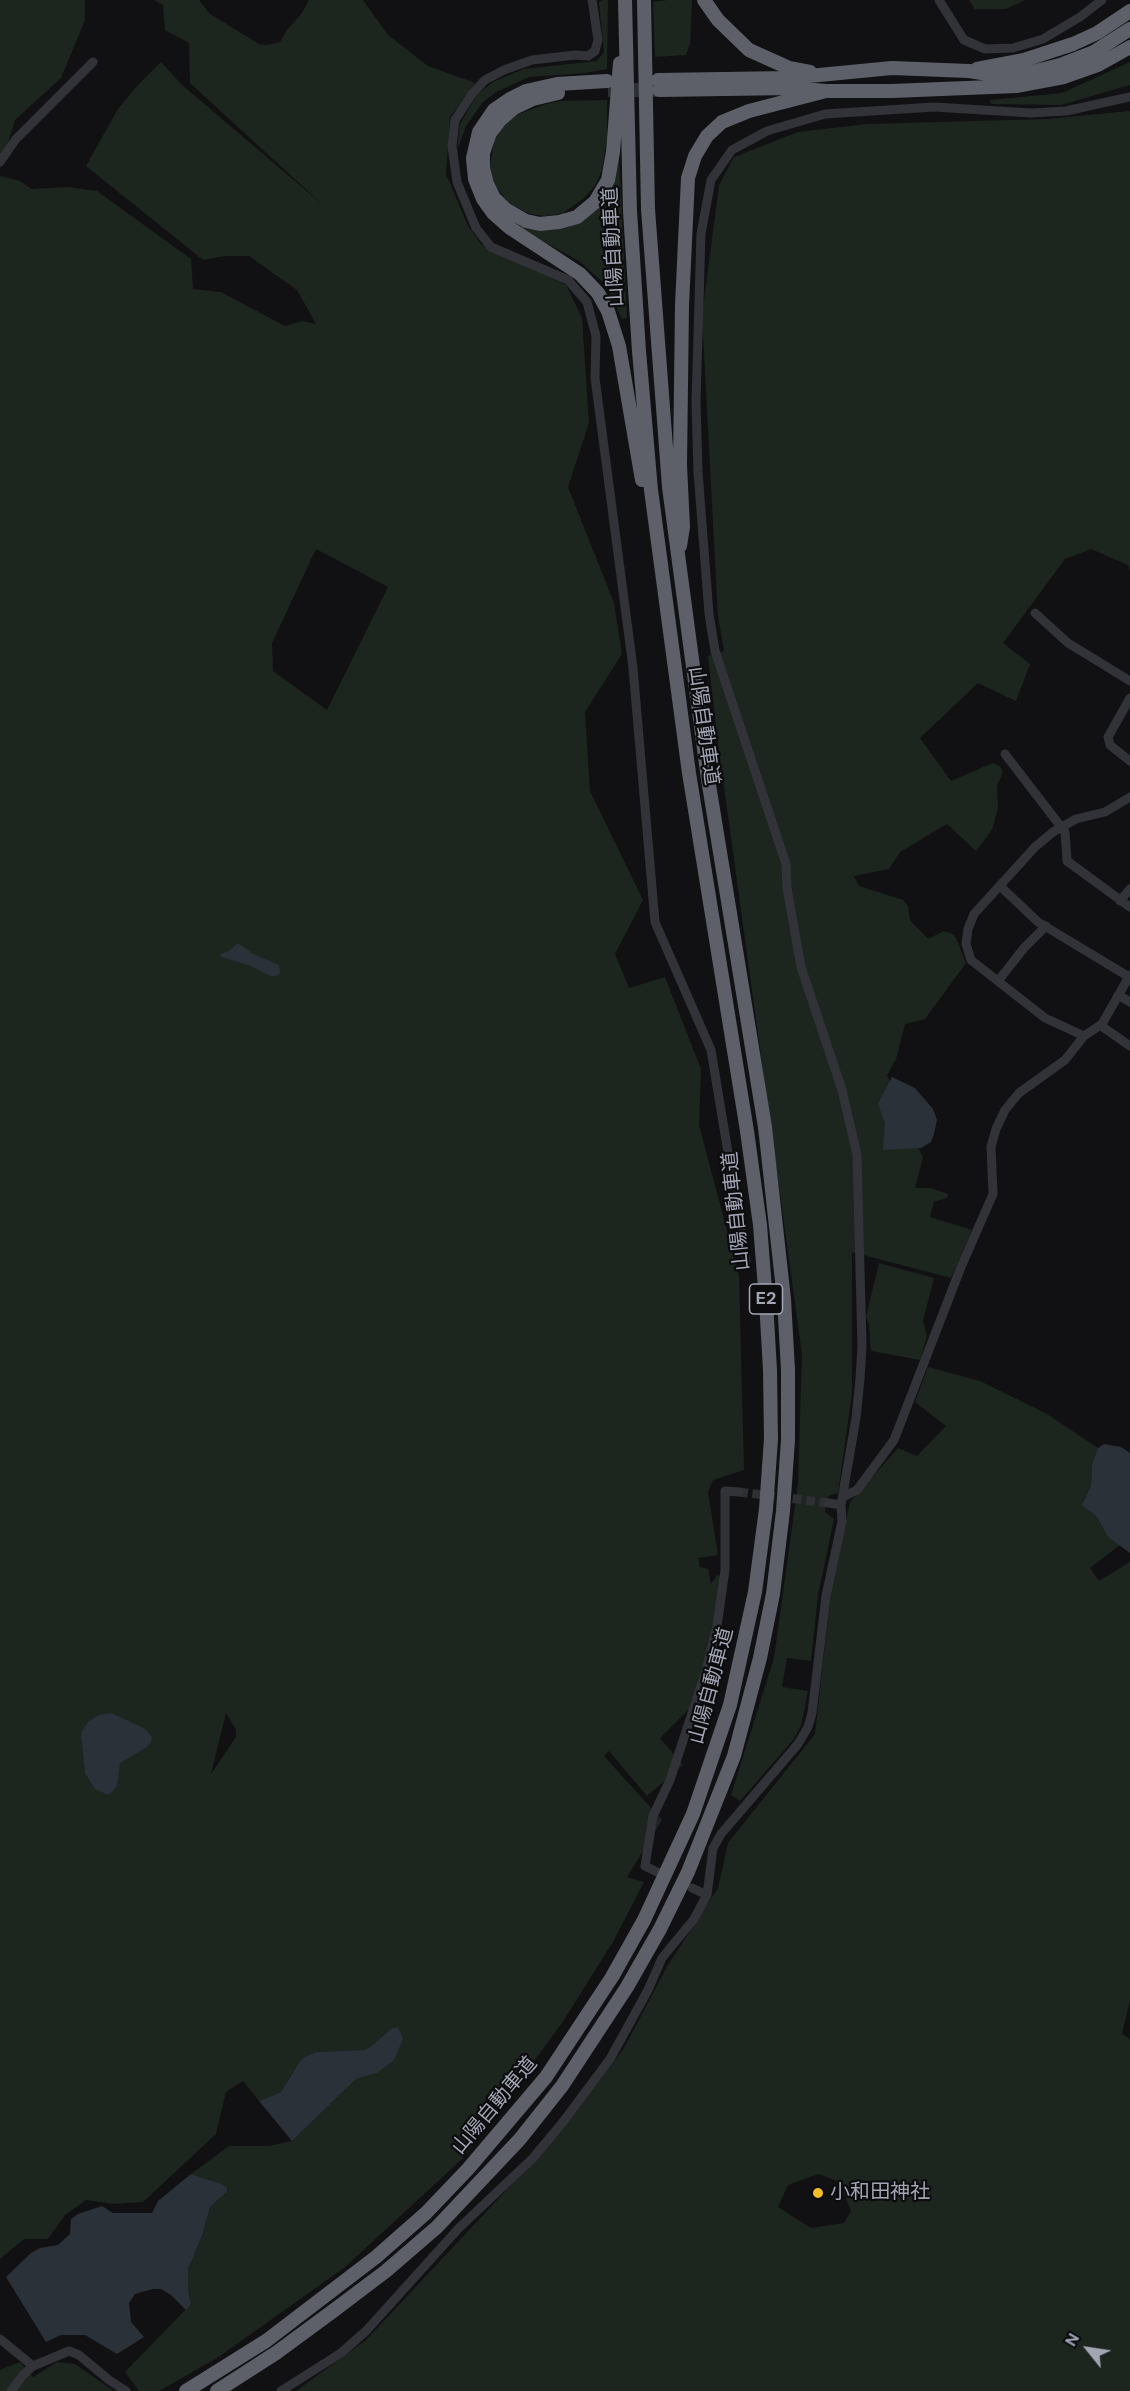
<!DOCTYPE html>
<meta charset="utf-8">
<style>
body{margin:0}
#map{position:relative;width:1130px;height:2391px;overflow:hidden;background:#111113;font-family:"DM Sans",sans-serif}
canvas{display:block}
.north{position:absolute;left:1058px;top:2319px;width:60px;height:60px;-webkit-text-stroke:4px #0c0c0e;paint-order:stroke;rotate:300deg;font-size:16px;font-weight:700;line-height:24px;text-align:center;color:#a2a6b4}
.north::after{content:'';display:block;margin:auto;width:21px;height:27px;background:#a2a6b4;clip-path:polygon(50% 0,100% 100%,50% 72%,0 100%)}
</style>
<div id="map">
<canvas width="1130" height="2391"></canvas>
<div class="north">N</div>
</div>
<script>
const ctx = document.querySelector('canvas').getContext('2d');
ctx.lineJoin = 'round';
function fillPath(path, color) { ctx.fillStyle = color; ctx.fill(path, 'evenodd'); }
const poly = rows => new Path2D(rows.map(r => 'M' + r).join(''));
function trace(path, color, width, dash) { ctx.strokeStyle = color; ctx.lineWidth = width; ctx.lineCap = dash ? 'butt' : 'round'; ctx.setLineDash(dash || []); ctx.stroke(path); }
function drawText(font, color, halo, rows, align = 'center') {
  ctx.font = font + ' "DM Sans","Noto Sans JP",sans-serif'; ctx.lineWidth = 4.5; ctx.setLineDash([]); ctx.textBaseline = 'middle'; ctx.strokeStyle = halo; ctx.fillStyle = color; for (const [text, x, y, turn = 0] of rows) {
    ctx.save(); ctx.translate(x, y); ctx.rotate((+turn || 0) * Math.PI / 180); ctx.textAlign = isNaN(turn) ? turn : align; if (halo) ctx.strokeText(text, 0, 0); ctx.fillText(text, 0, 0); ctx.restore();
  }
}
fillPath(poly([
 [0,0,85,0,85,20,61,78,15,120,0,169],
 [154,0,199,0,210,14,259,44,266,45,280,42,287,30,302,13,309,0,363,0,388,35,428,66,475,83,450,117,446,174,468,226,482,245,566,285,582,318,589,423,568,487,614,603,622,654,585,712,590,791,643,900,615,954,629,988,665,977,701,1069,699,1125,739,1276,744,1470,713,1480,708,1492,718,1555,698,1558,700,1567,708,1569,711,1584,717,1575,722,1577,715,1624,693,1705,660,1738,683,1765,647,1796,609,1751,604,1756,662,1820,627,1877,644,1882,613,1942,562,2023,462,2159,344,2268,217,2358,159,2391,139,2391,125,2372,191,2304,188,2289,188,2269,202,2236,210,2207,227,2192,227,2188,222,2184,191,2174,229,2146,269,2146,292,2141,356,2079,377,2073,391,2029,370,2047,364,2050,316,2052,300,2061,281,2092,259,2101,243,2081,226,2092,216,2134,143,2202,114,2204,86,2200,65,2215,48,2239,24,2239,0,2259,0,176,20,181,31,189,68,187,97,191,191,259,193,289,221,292,285,326,302,321,316,324,297,290,249,256,225,256,203,260,86,166,118,109,137,86,161,62,181,84,323,205,190,83,189,43,165,30,163,5],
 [316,549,388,587,327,710,273,671,272,643],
 [226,1713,236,1730,236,1737,211,1774],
 [602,0,608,0,607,69,585,73,529,77,496,92,483,102,466,126,457,150,460,124,477,95,493,82,524,69,597,61,604,52,599,2],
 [667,0,692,0,690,44,686,55,655,57,653,2],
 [969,0,1025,0,1006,9,975,9],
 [1130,62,1130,85,1061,105,991,104,990,100,1062,93],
 [607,100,607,138,602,170,595,186,584,198,563,213,546,216,530,214,508,203,493,182,490,166,494,141,503,126,516,115,546,104,561,101],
 [1130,111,1130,570,1128,565,1091,549,1065,559,1003,643,1030,664,1016,701,978,683,920,738,951,781,993,763,1000,766,1003,772,997,786,998,808,992,830,976,851,947,824,900,852,889,869,854,876,859,886,903,900,908,906,910,920,928,939,944,931,951,933,956,938,966,963,925,1019,905,1024,896,1059,887,1075,923,1158,915,1188,931,1188,948,1194,947,1198,934,1202,930,1217,972,1230,951,1278,852,1252,852,1393,838,1493,828,1496,825,1512,834,1519,818,1595,811,1661,787,1658,782,1687,808,1691,801,1726,793,1740,740,1801,731,1795,774,1658,798,1484,802,1354,717,736,708,656,724,651,718,616,702,316,719,185,734,157,798,132,867,124,1047,119],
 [619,157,627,318,622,319,605,284,579,261,513,225,542,231,563,228,584,219],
 [879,1263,934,1278,923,1321,927,1336,920,1360,871,1351,869,1324,866,1317],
 [928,1367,980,1381,1047,1414,1098,1448,1092,1464,1091,1486,1082,1505,1097,1517,1108,1537,1120,1545,1090,1568,1099,1581,1130,1562,1130,2000,1122,2034,1130,2039,1130,2391,296,2391,366,2340,560,2133,624,2048,668,1965,718,1888,728,1843,815,1734,831,1590,850,1502,898,1448,917,1456,946,1426,915,1402],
 [819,2174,839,2182,851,2211,844,2223,811,2228,778,2207,788,2185],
 [20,2362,33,2377,57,2362,75,2364,114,2391,0,2391,0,2370]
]), '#1d251f');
fillPath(poly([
 [238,943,253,954,279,965,280,973,276,976,270,976,251,966,221,957,220,954,229,951],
 [892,1077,915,1088,933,1109,937,1120,934,1134,931,1142,921,1148,883,1150,885,1123,878,1104],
 [1104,1444,1121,1447,1130,1453,1130,1553,1108,1537,1097,1517,1082,1505,1091,1486,1092,1464,1098,1448],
 [111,1713,144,1728,152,1737,151,1742,147,1747,120,1763,117,1786,110,1794,106,1794,95,1789,85,1773,81,1733,89,1721,99,1715],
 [398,2027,403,2039,394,2060,377,2073,356,2079,292,2141,259,2101,281,2092,300,2061,305,2057,316,2052,364,2050,370,2047,391,2029],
 [191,2174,222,2184,227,2188,227,2192,210,2207,202,2236,188,2269,188,2289,191,2304,186,2310,171,2295,161,2289,153,2289,135,2294,129,2303,131,2322,144,2337,117,2354,85,2335,61,2335,46,2342,6,2277,31,2253,40,2248,58,2245,70,2234,71,2219,78,2214,102,2206,113,2213,152,2213,158,2201]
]), '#2a3138');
trace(poly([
 [739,1492,829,1503]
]), '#2e2f33', 9, [9, 4.5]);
trace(poly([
 [608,90,657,90]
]), '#2e2f33', 14, [14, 7]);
trace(poly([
 [592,0,598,40,595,51,588,56,575,55,532,60,504,70,485,80,472,94,455,120,452,146,457,182,476,228,491,247,568,280,587,302,596,336,595,378,633,668,655,922,711,1050,746,1261],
 [939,0,964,40,985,49,1013,48,1043,39,1080,17,1102,0],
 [0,162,16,139,93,62],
 [1035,613,1068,643,1130,681],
 [1130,698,1108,737,1110,745,1130,761],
 [1005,754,1065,832,1067,861,1130,907],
 [1000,886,1038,922,1129,977],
 [1120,901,1130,889],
 [998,981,1024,948,1046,926],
 [1118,995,1130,1002],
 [1100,1025,1130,1046],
 [1084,1036,1045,1018,971,960,966,944,968,929,974,914,1035,847,1053,832,1076,819,1105,812,1130,797],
 [843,1497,857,1490,894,1440,961,1267,993,1194,991,1147,996,1129,1005,1110,1019,1093,1065,1060,1084,1036,1102,1024,1130,975],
 [829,1503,841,1505],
 [659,1873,645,1866,653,1816,670,1780,706,1671,717,1626,725,1570,725,1491,739,1492],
 [692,1888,707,1895],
 [0,2339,33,2366],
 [11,2391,23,2375,33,2366,69,2351,79,2355,109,2380,126,2391],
 [281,2391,341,2353,366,2331,459,2228,533,2158,563,2122,610,2059,648,1990,662,1958,694,1919,707,1895,713,1848,721,1834,798,1744,808,1727,812,1713,826,1596,842,1521,841,1505,856,1418,860,1379,862,1346,857,1155,842,1090,801,967,787,888,786,864,715,651,709,614,698,472,696,402,701,234,711,180,732,150,767,131,825,114,934,107,1031,113,1066,111,1130,97]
]), '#323338', 9);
trace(poly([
 [704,0,718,20,749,50,789,68,810,72],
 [977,69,1024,60,1073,44,1097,33,1130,11],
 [658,80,788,78,892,68,969,71,1001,76,1032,72,1060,65,1094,52,1130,29],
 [607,81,557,84,526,91,510,99,494,110,479,132,473,158,475,179,483,199,493,213,510,228,580,274,598,293,608,311,619,346,642,480],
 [659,90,791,88,826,91,892,91,1016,86,1064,77,1098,65,1130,47],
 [558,93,533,99,514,108,500,120,490,133,483,153,483,168,487,184,494,198,505,209,526,221,540,224,559,222,577,217,595,202,608,180,613,152,620,63],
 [680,546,683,527,680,465,682,305,688,178,695,156,707,136,722,122,749,111,826,91],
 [186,2391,266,2341,376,2257,426,2213,468,2169,546,2077,612,1977,644,1920,693,1814,730,1705,755,1592,766,1509,771,1439,770,1370,766,1301,760,1225,747,1131,689,773,651,490,639,351,630,211,625,0],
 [217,2391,276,2353,333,2311,386,2271,437,2227,520,2139,562,2086,627,1987,660,1929,688,1872,734,1756,760,1658,773,1594,783,1511,788,1440,788,1370,784,1299,765,1127,708,779,669,487,648,209,644,0]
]), '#5e6069', 14);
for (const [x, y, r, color] of [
 [818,2193,6,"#f3bd29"]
]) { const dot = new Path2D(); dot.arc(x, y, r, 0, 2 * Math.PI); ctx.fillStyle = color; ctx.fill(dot); trace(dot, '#0c0c0e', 2); }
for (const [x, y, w] of [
 [766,1299,33]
]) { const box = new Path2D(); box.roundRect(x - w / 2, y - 15, w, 30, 4.5); ctx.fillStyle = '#0c0c0e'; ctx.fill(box); trace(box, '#a2a6b4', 1.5); }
drawText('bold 18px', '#a2a6b4', null, [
 ["E2",766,1299]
]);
drawText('20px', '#a2a6b4', '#0c0c0e', [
 ["山陽自動車道",614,247,-93],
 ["山陽自動車道",703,726,82],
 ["山陽自動車道",737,1211,-96],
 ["山陽自動車道",712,1686,-75],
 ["山陽自動車道",495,2106,-50]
]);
drawText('20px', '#a2a6b4', '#0c0c0e', [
 ["小和田神社",830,2193]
], 'left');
</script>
